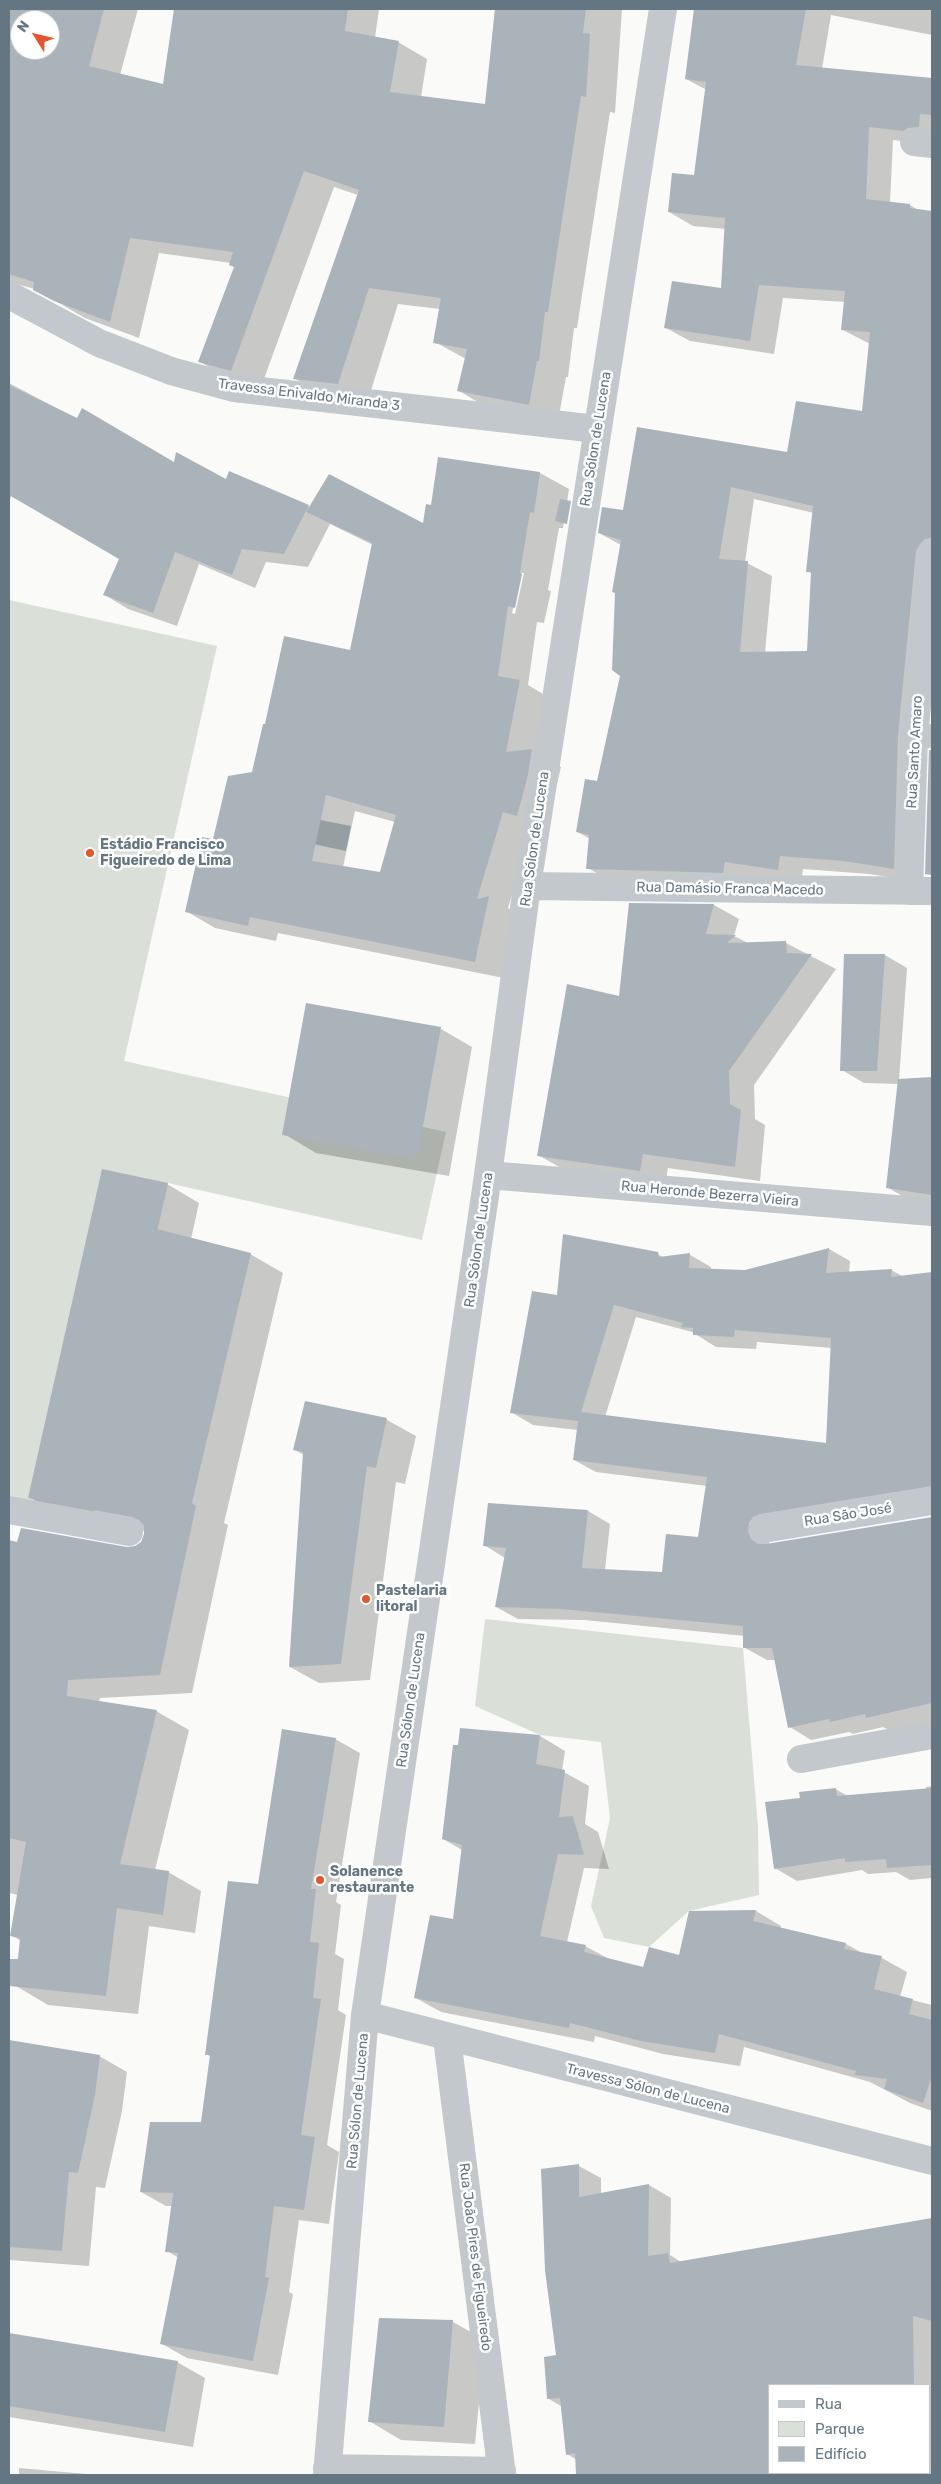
<!DOCTYPE html>
<meta charset="utf-8">
<style>
body{margin:0}
#map{position:relative;width:941px;height:2484px;overflow:hidden;background:#fafaf8;font-family:Rubik,sans-serif}
canvas{display:block}
.frame{position:absolute;inset:0;border:10px solid #657683;pointer-events:none}
.legend{position:absolute;left:768px;top:2384px;width:162px;height:90px;box-sizing:border-box;background:#fff;border:1px solid #c1c8cd;margin:0;padding:6px 9px;list-style:none;font-size:15px;color:#657683}
.legend li{display:flex;align-items:center;gap:10px;height:25px}
.legend b{width:25px;border:1px solid #c1c8cd}
.north{position:absolute;left:10px;top:10px;width:50px;height:50px;box-sizing:border-box;background:#fff;border:1px solid #c1c8cd;border-radius:50%;rotate:306deg;font-size:14px;font-weight:700;line-height:20px;text-align:center;color:#657683}
.north::after{content:'';display:block;margin:auto;width:18px;height:22px;background:#e4572e;clip-path:polygon(50% 0,100% 100%,50% 72%,0 100%)}
</style>
<div id="map">
<canvas width="941" height="2484"></canvas>
<div class="frame"></div>
<ul class="legend">
<li><b style="height:6px;background:#c3c8cc"></b>Rua</li>
<li><b style="height:14px;background:#dadfd7"></b>Parque</li>
<li><b style="height:14px;background:#aab3b9"></b>Edifício</li>
</ul>
<div class="north">N</div>
</div>
<script>
const ctx = document.querySelector('canvas').getContext('2d');
ctx.lineJoin = 'round';
function fillPath(path, color) { ctx.fillStyle = color; ctx.fill(path, 'evenodd'); }
const poly = rows => new Path2D(rows.map(r => 'M' + r).join(''));
function trace(path, color, width, dash) { ctx.strokeStyle = color; ctx.lineWidth = width; ctx.lineCap = dash ? 'butt' : 'round'; ctx.setLineDash(dash || []); ctx.stroke(path); }
function drawText(font, color, halo, rows, align = 'center') {
  ctx.font = font + ' Rubik,sans-serif'; ctx.lineWidth = 5; ctx.setLineDash([]); ctx.textBaseline = 'middle'; ctx.strokeStyle = halo; ctx.fillStyle = color; for (const [text, x, y, turn = 0] of rows) {
    ctx.save(); ctx.translate(x, y); ctx.rotate((+turn || 0) * Math.PI / 180); ctx.textAlign = isNaN(turn) ? turn : align; if (halo) ctx.strokeText(text, 0, 0); ctx.fillText(text, 0, 0); ctx.restore();
  }
}
fillPath(poly([
 [9,600,217,646,124,1061,446,1132,422,1240,168,1183,93,1516,9,1498],
 [485,1619,743,1648,758,1827,759,1895,689,1911,649,1947,604,1938,591,1906,610,1818,601,1742,540,1735,475,1706]
]), '#dadfd7');
fillPath(poly([
 [305,817,351,826,346,851,299,841]
]), '#bbc7cb');
fillPath(poly([
 [9,9,138,9,120,75,164,86,175,9,379,9,375,38,398,42,427,59,421,97,486,106,495,9,622,9,615,113,610,112,577,328,574,328,568,377,566,377,558,421,488,408,459,391,466,359,435,342,440,309,398,304,368,400,323,395,294,378,358,195,334,187,261,387,229,378,200,362,236,267,231,263,159,253,139,338,85,318,35,289,9,282],
 [20,20,50,20,50,50,20,50],
 [695,9,932,9,932,35,831,15,822,69,932,80,932,141,928,144,893,140,890,203,910,205,918,210,932,212,932,566,915,881,869,874,803,869,801,883,612,882,588,868,590,839,578,832,598,782,621,675,621,545,599,533,624,512,788,454,863,412,870,344,843,330,845,302,783,298,774,354,690,341,666,328,722,290,726,229,693,226,669,212,695,176,707,90,686,79],
 [754,499,814,513,808,571,812,574,808,653,765,653,772,576,745,562],
 [9,383,77,419,174,464,226,481,229,473,310,507,424,525,432,506,440,458,540,473,569,489,563,528,559,528,548,590,551,591,544,623,537,622,528,685,548,697,538,754,561,767,546,831,532,827,508,908,517,913,504,978,278,933,276,941,215,928,186,911,214,840,253,774,266,726,351,652,373,545,330,524,308,567,266,562,255,588,199,564,177,626,128,609,105,595,121,559,12,495,9,501],
 [521,573,524,573,515,614,512,613],
 [355,811,395,822,380,873,343,867],
 [932,750,932,807,929,805,930,751],
 [630,904,714,905,739,919,734,936,748,943,786,943,836,969,754,1085,755,1119,765,1125,760,1181,668,1168,665,1185,563,1169,538,1155,620,997],
 [885,955,907,968,899,1080,932,1078,932,1205,914,1203,887,1187,899,1084,864,1083,842,1070],
 [441,1029,472,1047,449,1176,316,1153,284,1134],
 [167,1184,199,1203,191,1239,250,1254,283,1273,224,1523,228,1525,192,1693,100,1698,99,1702,156,1711,189,1730,155,1870,168,1872,201,1891,195,1933,149,1926,138,2014,48,2005,16,1986,21,1941,11,1935,18,1895,9,1893,9,1542,126,1549,135,1548,142,1543,145,1531,61,1516,29,1497],
 [829,1249,850,1261,849,1273,891,1270,904,1277,932,1273,932,1501,770,1536,769,1545,932,1518,932,1722,889,1730,883,1727,853,1734,849,1732,811,1740,790,1727,775,1660,767,1660,745,1648,745,1636,584,1620,518,1619,496,1607,505,1558,484,1545,588,1511,610,1524,605,1570,663,1573,699,1539,707,1486,596,1472,574,1460,578,1430,533,1425,511,1412,559,1297,657,1254,665,1258,690,1255,711,1267,711,1270,746,1271],
 [636,1317,692,1332,716,1347,756,1349,757,1342,832,1348,827,1444,605,1417],
 [305,1402,387,1420,416,1436,405,1484,396,1482,370,1680,319,1683,290,1667,304,1455,295,1450],
 [461,1730,540,1736,565,1751,562,1771,589,1786,585,1824,598,1832,609,1869,584,1868,567,1942,585,1946,609,1959,644,1968,680,1956,690,1912,756,1911,781,1926,780,1929,846,1944,864,1954,882,1958,907,1972,900,1997,932,2005,932,2111,910,2103,870,2082,744,2047,740,2066,663,2054,595,2036,594,2042,441,2012,416,1998,455,1921,462,1850,443,1839],
 [335,1739,360,1753,336,1902,341,1905,335,1954,344,1959,338,2010,346,2015,327,2145,339,2152,329,2224,299,2220,289,2292,293,2294,278,2375,187,2358,162,2344,179,2258,167,2251,173,2206,166,2206,141,2192,202,2123,211,2057,206,2054,259,1885],
 [932,1786,932,1880,931,1878,910,1880,896,1872,868,1874,862,1870,797,1881,775,1868,801,1799,835,1789,848,1796,926,1790,926,1787],
 [11,2042,99,2056,127,2072,122,2111,105,2188,96,2187,89,2266,9,2260,9,2056],
 [579,2166,601,2178,601,2194,649,2185,671,2198,670,2255,681,2262,911,2223,932,2227,932,2475,579,2475,577,2460,567,2454,561,2406,549,2399,558,2357],
 [770,2385,930,2385,930,2473,770,2473],
 [380,2320,453,2322,485,2340,475,2444,401,2440,369,2421],
 [9,2334,177,2362,205,2378,193,2447,9,2417],
 [19,2468,98,2475,19,2475]
]), '#0003');
fillPath(poly([
 [9,9,104,9,89,66,163,84,174,9,348,9,345,31,399,41,390,92,485,104,495,9,586,9,583,33,590,34,586,97,581,96,548,312,545,312,539,361,537,361,529,405,457,391,467,349,433,343,441,298,369,288,338,384,293,379,359,190,304,171,231,371,198,362,234,267,229,265,233,252,130,238,110,322,54,301,33,290,34,282,9,274],
 [20,20,50,20,50,50,20,50],
 [694,9,806,9,796,65,932,78,932,115,920,114,919,127,908,128,903,131,869,127,866,199,910,204,910,208,932,211,932,538,925,539,920,544,916,551,898,735,894,869,844,861,780,856,778,870,725,862,723,873,586,869,589,835,576,832,585,779,597,781,620,676,612,670,615,593,612,592,621,540,598,533,602,507,623,510,637,427,787,452,796,401,862,411,870,332,841,330,845,291,759,285,750,341,664,328,672,281,721,288,725,218,668,212,672,173,694,175,706,82,685,79],
 [731,487,813,506,806,572,811,572,807,651,740,652,748,561,719,559],
 [9,385,77,418,82,408,174,462,176,452,226,479,229,471,309,505,284,554,242,549,232,575,175,552,153,613,103,595,119,559,9,495],
 [438,457,540,472,534,513,530,512,520,573,522,574,515,608,508,606,498,676,520,680,506,752,532,749,528,775,517,816,503,812,477,899,489,896,475,962,250,917,248,926,185,912,202,837,213,839,228,776,252,772,263,724,265,724,284,636,350,650,372,543,306,512,329,474,423,523,426,504,431,505],
 [326,795,396,815,380,872,312,861],
 [560,499,571,501,567,524,555,521],
 [929,750,932,750,932,875,925,874],
 [629,903,714,904,706,934,736,935,727,943,786,941,787,953,812,954,729,1071,730,1104,741,1110,735,1167,643,1154,640,1171,537,1156,567,984,619,996],
 [844,954,885,954,877,1071,840,1071],
 [306,1003,441,1027,417,1159,282,1135],
 [932,1077,932,1195,886,1188,898,1079],
 [102,1169,168,1183,157,1229,251,1253,192,1503,196,1506,160,1675,68,1680,67,1696,157,1710,120,1864,169,1871,163,1915,117,1908,106,1996,9,1986,9,1959,18,1959,20,1938,10,1936,26,1842,9,1838,9,1540,17,1542,21,1528,127,1547,135,1546,141,1542,144,1534,144,1526,139,1520,132,1517,28,1498],
 [563,1234,658,1252,659,1257,690,1253,689,1268,745,1270,829,1248,826,1273,892,1269,891,1277,932,1272,932,1486,760,1514,753,1517,749,1523,748,1531,751,1539,758,1544,766,1544,932,1517,932,1703,866,1718,865,1714,830,1722,829,1719,788,1728,772,1648,743,1648,743,1626,561,1609,495,1607,506,1548,483,1546,488,1503,588,1510,582,1568,662,1572,666,1534,698,1537,707,1477,573,1460,578,1421,510,1413,532,1291,557,1295],
 [614,1305,683,1323,681,1327,693,1328,693,1335,734,1337,735,1330,831,1338,826,1443,581,1412],
 [305,1401,387,1418,376,1468,367,1466,341,1664,289,1667,303,1452,293,1450],
 [460,1728,540,1735,536,1764,565,1770,559,1817,573,1816,584,1855,558,1854,540,1936,586,1945,584,1952,643,1967,649,1947,679,1955,689,1911,756,1910,753,1921,846,1943,844,1949,882,1956,874,1989,913,1999,909,2014,932,2020,932,2076,923,2103,884,2089,887,2079,855,2075,856,2071,719,2034,715,2053,641,2041,570,2023,569,2028,414,1998,430,1915,453,1919,462,1845,442,1839,453,1745,458,1745],
 [282,1729,336,1738,311,1889,316,1889,310,1942,319,1943,313,1998,321,1999,301,2135,315,2137,304,2210,274,2206,265,2277,269,2278,253,2361,160,2344,178,2253,165,2252,173,2193,140,2192,150,2122,201,2122,210,2055,205,2055,228,1881,258,1884],
 [836,1788,837,1796,932,1788,932,1865,887,1868,886,1859,845,1862,845,1858,774,1869,765,1802,800,1798,799,1792],
 [9,2040,100,2055,95,2095,78,2173,69,2172,62,2251,9,2247],
 [579,2164,579,2197,649,2184,648,2256,668,2253,670,2263,932,2218,932,2321,913,2316,914,2385,770,2385,770,2475,576,2475,575,2453,566,2455,560,2398,547,2399,544,2357,556,2355,545,2270,541,2169],
 [379,2318,453,2320,444,2427,368,2422],
 [9,2333,178,2361,165,2432,9,2406]
]), '#aab3b9');
trace(poly([
 [914,737,932,736]
]), '#c3c8cc', 24);
trace(poly([
 [914,142,932,144],
 [9,295,99,343,171,371,234,388,597,429],
 [527,886,932,891],
 [909,891,914,737,932,553],
 [488,1175,932,1212],
 [9,1510,129,1532],
 [763,1529,932,1501],
 [801,1759,932,1735],
 [365,2015,932,2161],
 [447,2038,502,2475],
 [327,2468,502,2471],
 [327,2475,365,2015,488,1175,527,886,663,9]
]), '#c3c8cc', 28);
for (const [x, y, r, color] of [
 [90,853,5,"#e4572e"],
 [366,1599,5,"#e4572e"],
 [320,1880,5,"#e4572e"]
]) { const dot = new Path2D(); dot.arc(x, y, r, 0, 2 * Math.PI); ctx.fillStyle = color; ctx.fill(dot); trace(dot, '#fff', 2); }
drawText('14px', '#657683', '#fff', [
 ["Travessa Enivaldo Miranda 3",309,395,7],
 ["Rua Sólon de Lucena",596,439,-81],
 ["Rua Santo Amaro",915,752,-87],
 ["Rua Sólon de Lucena",535,839,-82],
 ["Rua Damásio Franca Macedo",730,889,1],
 ["Rua Heronde Bezerra Vieira",710,1194,5],
 ["Rua Sólon de Lucena",479,1240,-82],
 ["Rua São José",848,1515,-9],
 ["Rua Sólon de Lucena",411,1700,-82],
 ["Travessa Sólon de Lucena",648,2089,14],
 ["Rua Sólon de Lucena",358,2101,-85],
 ["Rua João Pires de Figueiredo",475,2257,83]
]);
drawText('bold 14px', '#657683', '#fff', [
 ["Estádio Francisco",100,845],
 ["Figueiredo de Lima",100,861],
 ["Pastelaria",376,1591],
 ["litoral",376,1607],
 ["Solanence",330,1872],
 ["restaurante",330,1888]
], 'left');
</script>
